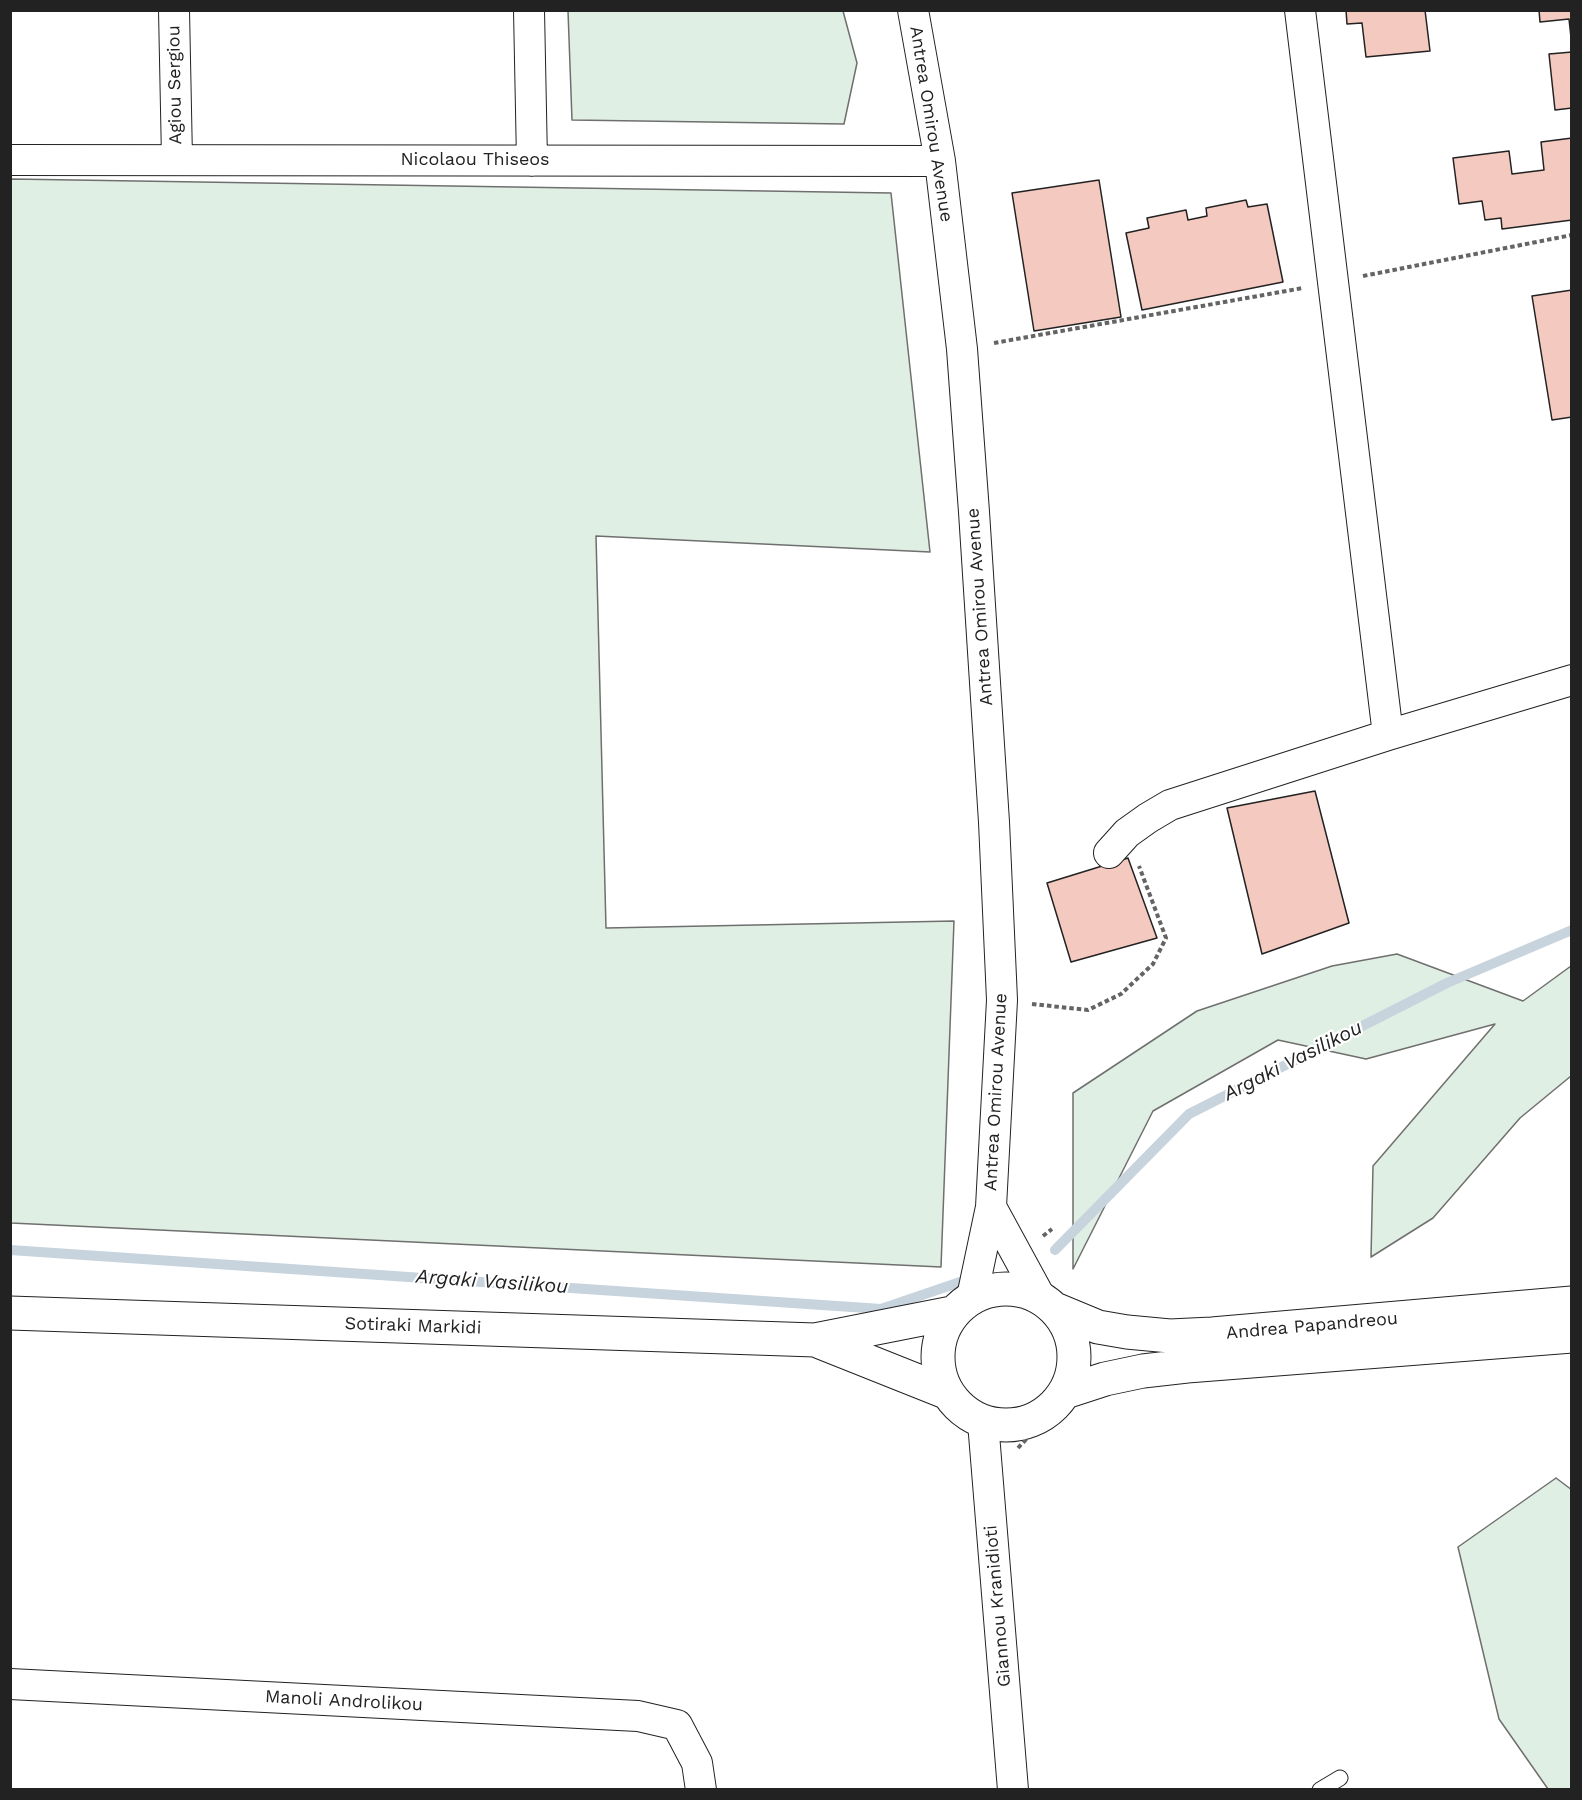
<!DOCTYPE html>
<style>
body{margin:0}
#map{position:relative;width:1582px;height:1800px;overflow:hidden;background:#fff;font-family:"Work Sans",sans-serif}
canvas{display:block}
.frame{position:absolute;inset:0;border:12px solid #222;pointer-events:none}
</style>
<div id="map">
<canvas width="1582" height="1800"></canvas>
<div class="frame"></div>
</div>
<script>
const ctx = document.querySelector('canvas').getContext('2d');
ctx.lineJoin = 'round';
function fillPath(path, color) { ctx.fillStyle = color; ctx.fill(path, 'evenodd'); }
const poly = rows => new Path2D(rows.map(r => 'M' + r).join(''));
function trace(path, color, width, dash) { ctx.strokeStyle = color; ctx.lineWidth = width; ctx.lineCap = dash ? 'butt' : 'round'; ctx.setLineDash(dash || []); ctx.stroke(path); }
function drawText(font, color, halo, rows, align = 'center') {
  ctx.font = font + ' "Work Sans",sans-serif'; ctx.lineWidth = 4.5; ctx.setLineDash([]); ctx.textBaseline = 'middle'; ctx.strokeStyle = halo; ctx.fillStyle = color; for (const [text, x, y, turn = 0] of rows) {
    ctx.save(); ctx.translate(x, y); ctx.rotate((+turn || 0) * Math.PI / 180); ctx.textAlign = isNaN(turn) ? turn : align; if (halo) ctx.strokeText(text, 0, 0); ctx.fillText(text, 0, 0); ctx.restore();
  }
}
const green = poly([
 [568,11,843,11,857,63,844,124,572,120,568,11],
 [11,179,891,193,930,552,596,536,606,928,954,921,941,1267,11,1223,11,179],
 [1397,954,1523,1001,1571,966,1571,1076,1520,1118,1433,1218,1371,1257,1373,1166,1495,1024,1366,1059,1278,1040,1153,1111,1073,1269,1073,1093,1197,1011,1332,966,1397,954],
 [1556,1478,1572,1490,1571,1789,1548,1789,1499,1719,1458,1547,1556,1478]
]);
fillPath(green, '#e0efe3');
trace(green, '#6f6f6f', 1.5);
trace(poly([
 [10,1250,881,1309,969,1279],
 [1055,1250,1189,1114,1447,983,1572,930]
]), '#c7d3dd', 10);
const building = poly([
 [1346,10,1425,10,1430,51,1366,57,1362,23,1347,24,1346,10],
 [1539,10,1572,10,1572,47,1569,19,1540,22,1539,10],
 [1572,52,1572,108,1555,110,1549,54,1572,52],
 [1572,138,1572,220,1502,229,1501,218,1485,220,1482,201,1459,204,1453,158,1509,151,1512,174,1544,170,1541,142,1572,138],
 [1099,180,1121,317,1034,331,1012,193,1099,180],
 [1246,200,1248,207,1267,204,1283,282,1142,310,1126,233,1149,228,1147,218,1186,210,1188,220,1207,216,1206,208,1246,200],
 [1572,290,1572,417,1552,420,1532,296,1572,290],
 [1315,791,1349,923,1262,954,1227,808,1315,791],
 [1128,858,1157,938,1071,962,1047,883,1128,858]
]);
fillPath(building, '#f3c9c0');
trace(building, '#222', 1.5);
const service = poly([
 [1320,1790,1340,1778]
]);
const minor = poly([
 [174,10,177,159],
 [529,10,532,161],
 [913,10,940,161,962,349,974,512,994,822,1002,1000,991,1207,972,1297],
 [1300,10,1388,735],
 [10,160,940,161],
 [1109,853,1127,833,1148,818,1170,805,1388,735,1572,680],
 [991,1207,1040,1297],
 [983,1422,1013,1790],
 [10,1684,638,1716,677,1725,697,1763,701,1790]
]);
const tertiary = poly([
 '938 1357a68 68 0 1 1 136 0a68 68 0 1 1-136 0Z',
 [1057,1310,1098,1327,1127,1332,1170,1336,1212,1334,1572,1303],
 [10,1313,815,1340,952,1313],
 [815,1340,948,1393],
 [1065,1392,1105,1379,1143,1371,1187,1366,1572,1336]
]);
trace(service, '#222', 17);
trace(minor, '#222', 32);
trace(tertiary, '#222', 35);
trace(poly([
 [1363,276,1572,235],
 [994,343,1303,288],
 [1032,1004,1088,1010,1121,994,1153,964,1166,938,1139,866],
 [1043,1236,1052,1229],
 [1018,1448,1033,1432,1051,1420]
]), '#646464', 4, [4.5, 3]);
trace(service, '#fff', 15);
trace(minor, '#fff', 30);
trace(tertiary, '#fff', 33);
drawText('18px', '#222', '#fff', [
 ["Agiou Sergiou",175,85,-91],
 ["Antrea Omirou Avenue",931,124,81],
 ["Nicolaou Thiseos",475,160],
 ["Antrea Omirou Avenue",980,607,-94],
 ["Antrea Omirou Avenue",996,1092,-87],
 ["Sotiraki Markidi",413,1326,2],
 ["Andrea Papandreou",1312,1326,-5],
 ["Giannou Kranidioti",998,1606,-95],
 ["Manoli Androlikou",344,1701,3]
]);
drawText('italic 20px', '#222', '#fff', [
 ["Argaki Vasilikou",1293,1061,-27],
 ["Argaki Vasilikou",492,1282,4]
]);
</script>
